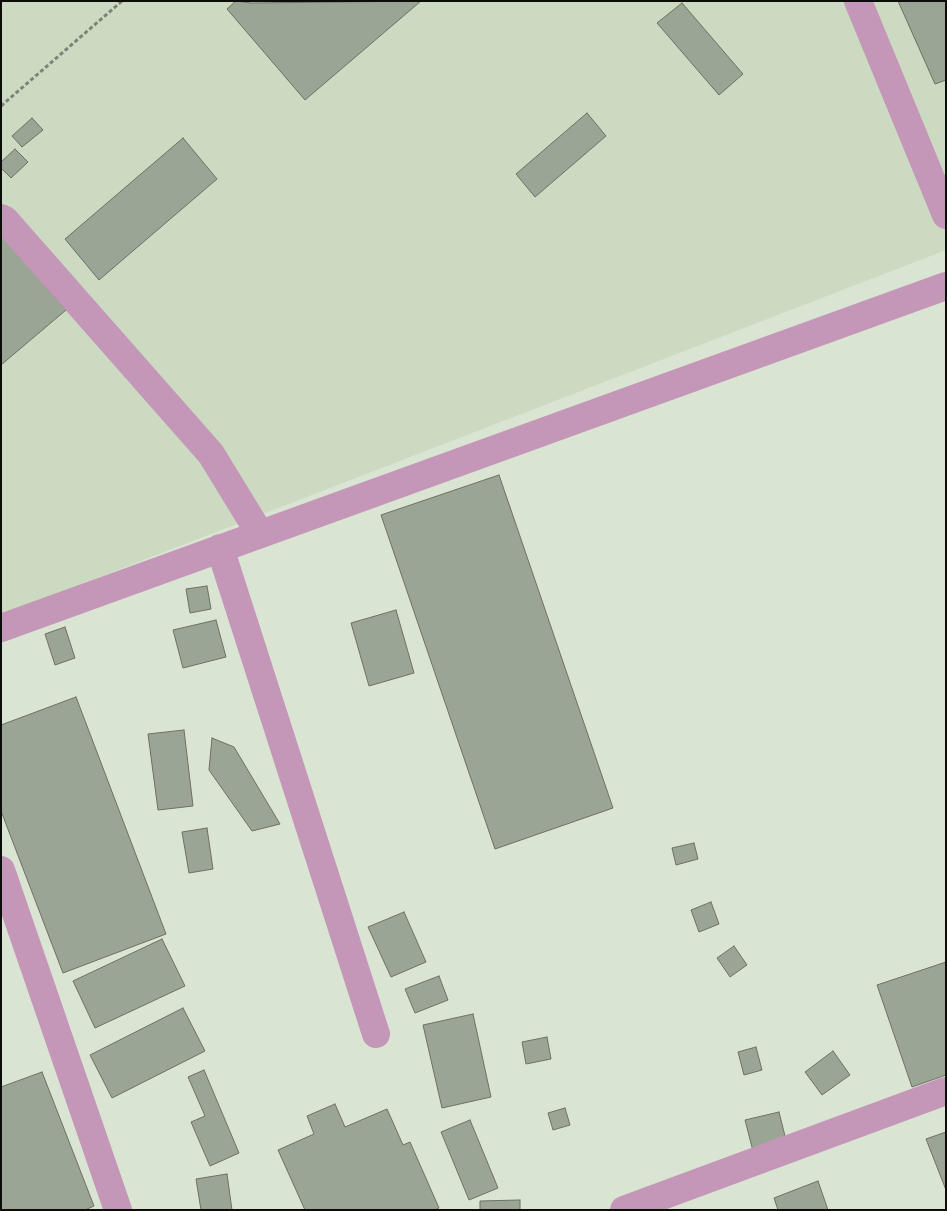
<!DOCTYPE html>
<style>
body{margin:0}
#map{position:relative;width:947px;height:1211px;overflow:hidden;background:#dae4d3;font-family:"Sofia Sans Condensed",sans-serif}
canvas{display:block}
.frame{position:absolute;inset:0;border:2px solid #0a0d08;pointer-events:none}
</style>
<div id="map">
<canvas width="947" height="1211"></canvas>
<div class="frame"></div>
</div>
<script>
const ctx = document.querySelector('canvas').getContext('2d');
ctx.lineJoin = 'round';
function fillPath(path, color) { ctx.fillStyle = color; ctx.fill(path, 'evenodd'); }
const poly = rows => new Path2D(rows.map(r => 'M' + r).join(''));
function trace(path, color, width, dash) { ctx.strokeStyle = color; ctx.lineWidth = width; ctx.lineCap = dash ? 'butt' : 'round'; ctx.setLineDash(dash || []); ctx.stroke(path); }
fillPath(poly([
 [1,1,946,1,946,250,1,615]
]), '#ccdac2');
const building = poly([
 [236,1,251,3,421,1,305,100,227,9,236,1],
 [898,1,946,1,946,80,935,84,898,1],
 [682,3,743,74,719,95,657,23,682,3],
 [587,113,606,136,535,197,516,174,587,113],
 [32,118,43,130,22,147,12,136,32,118],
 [183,138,217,179,99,280,65,239,183,138],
 [15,149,28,162,11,178,1,168,1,162,15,149],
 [1,235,66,310,1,365,1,235],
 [499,475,613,808,495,849,381,515,499,475],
 [207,586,211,609,190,613,186,589,207,586],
 [396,610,414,673,369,686,351,623,396,610],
 [216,620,226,657,183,668,173,630,216,620],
 [65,627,75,658,55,665,45,634,65,627],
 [76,697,166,934,63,973,1,811,1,725,76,697],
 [184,730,193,806,158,810,148,734,184,730],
 [212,738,234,747,280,824,252,831,209,770,212,738],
 [207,828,213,869,189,873,182,832,207,828],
 [694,843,698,859,676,865,672,848,694,843],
 [711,902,719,924,699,932,691,910,711,902],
 [404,912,426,962,391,977,368,927,404,912],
 [162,939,185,986,95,1028,73,981,162,939],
 [734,946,747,965,730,977,717,958,734,946],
 [946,962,946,1075,912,1087,877,985,946,962],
 [439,976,448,1000,415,1013,405,989,439,976],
 [183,1008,205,1051,112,1098,90,1055,183,1008],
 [473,1014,491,1097,442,1108,423,1025,473,1014],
 [547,1037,551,1059,526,1064,522,1042,547,1037],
 [756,1047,762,1070,744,1075,738,1052,756,1047],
 [833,1051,850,1075,822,1095,805,1072,833,1051],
 [204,1070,239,1153,210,1166,191,1122,205,1116,188,1077,204,1070],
 [42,1072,94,1206,85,1210,1,1210,1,1087,42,1072],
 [335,1104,345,1127,387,1109,403,1145,410,1142,439,1208,435,1210,305,1210,278,1150,314,1134,307,1116,335,1104],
 [565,1108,570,1125,553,1130,548,1113,565,1108],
 [779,1112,787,1144,753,1151,745,1120,779,1112],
 [470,1120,498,1188,469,1200,441,1132,470,1120],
 [946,1132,946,1190,926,1139,946,1132],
 [227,1174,232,1210,201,1210,196,1179,227,1174],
 [818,1181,828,1210,778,1210,774,1198,818,1181],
 [520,1200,520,1210,480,1210,480,1201,520,1200]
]);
fillPath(building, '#9ba595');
trace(building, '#697263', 1);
trace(poly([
 [1,106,122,1]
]), '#7c8377', 3, [4, 2.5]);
trace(poly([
 [858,1,946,215],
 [1,218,5,220,211,454,260,534],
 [220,548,376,1034],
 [1,628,946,286],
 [1,870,118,1210],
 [624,1210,946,1091]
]), '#c496b7', 28);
</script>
